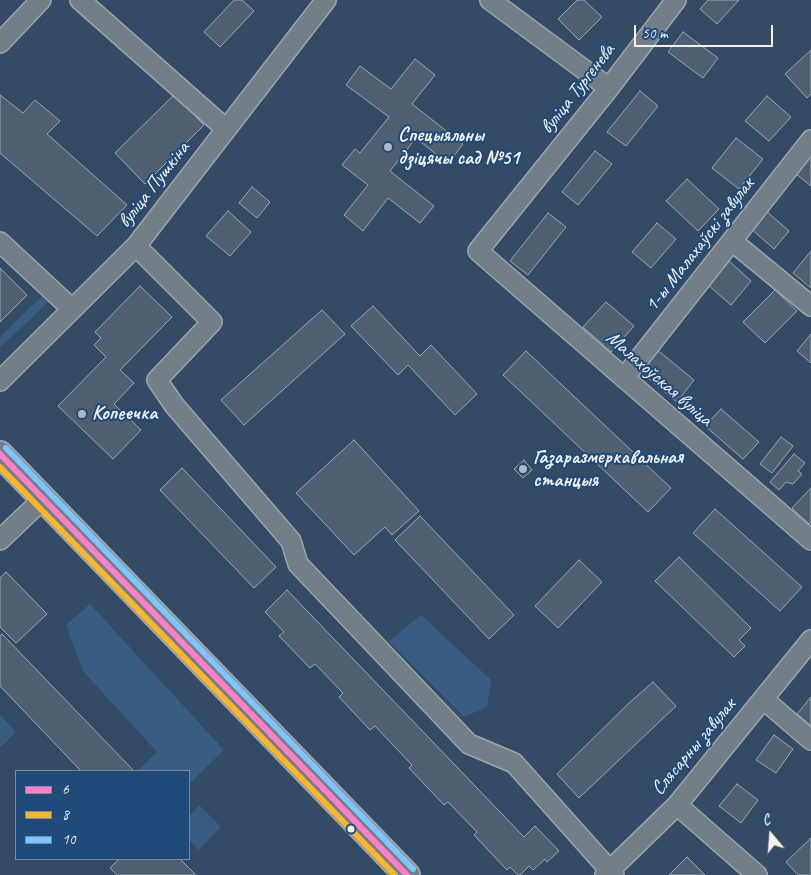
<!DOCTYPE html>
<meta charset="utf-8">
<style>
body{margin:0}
#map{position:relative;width:811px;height:875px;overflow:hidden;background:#344b65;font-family:Caveat,sans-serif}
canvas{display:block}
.legend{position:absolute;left:15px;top:770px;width:175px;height:90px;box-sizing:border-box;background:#1f4a7a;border:1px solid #748da6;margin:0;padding:6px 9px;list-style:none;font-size:15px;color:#f4f1e8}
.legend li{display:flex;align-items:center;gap:10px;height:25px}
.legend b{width:25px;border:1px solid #748da6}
.north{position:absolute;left:746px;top:810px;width:50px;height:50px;-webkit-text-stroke:4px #1f4a7a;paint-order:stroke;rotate:342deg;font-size:14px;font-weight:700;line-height:20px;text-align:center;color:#f4f1e8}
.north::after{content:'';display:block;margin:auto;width:18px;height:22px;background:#f4f1e8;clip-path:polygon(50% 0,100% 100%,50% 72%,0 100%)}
.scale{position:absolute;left:634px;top:25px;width:139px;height:22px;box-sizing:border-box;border:2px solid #f4f1e8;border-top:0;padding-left:6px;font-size:15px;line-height:18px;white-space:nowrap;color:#f4f1e8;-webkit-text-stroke:4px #1f4a7a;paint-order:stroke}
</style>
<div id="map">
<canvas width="811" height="875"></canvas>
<ul class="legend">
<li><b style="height:6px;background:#ff80c5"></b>6</li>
<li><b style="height:6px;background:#fab62d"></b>8</li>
<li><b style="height:6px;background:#80c4ff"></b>10</li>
</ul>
<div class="north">С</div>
<div class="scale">50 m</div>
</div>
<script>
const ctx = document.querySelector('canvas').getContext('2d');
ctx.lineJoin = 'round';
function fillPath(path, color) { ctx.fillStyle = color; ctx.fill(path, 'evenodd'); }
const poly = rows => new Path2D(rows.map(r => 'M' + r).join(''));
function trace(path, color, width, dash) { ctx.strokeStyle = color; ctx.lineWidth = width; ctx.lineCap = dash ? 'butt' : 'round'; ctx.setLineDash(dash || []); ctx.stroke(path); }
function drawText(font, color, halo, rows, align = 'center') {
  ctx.font = font + ' Caveat,sans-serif'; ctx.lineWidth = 4; ctx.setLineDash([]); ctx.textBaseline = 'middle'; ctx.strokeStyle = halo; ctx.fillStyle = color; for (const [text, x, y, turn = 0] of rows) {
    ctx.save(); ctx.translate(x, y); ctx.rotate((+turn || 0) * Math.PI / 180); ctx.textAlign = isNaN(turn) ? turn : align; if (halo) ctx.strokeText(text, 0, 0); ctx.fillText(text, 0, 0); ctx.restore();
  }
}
fillPath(poly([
 [43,295,49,301,0,348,0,337],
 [90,604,224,750,189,784,189,771,137,771,157,752,83,671,66,625],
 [421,615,491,680,487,707,464,717,389,641],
 [0,715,16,732,0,748],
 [199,805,221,827,199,850,189,840,189,816]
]), '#395c83');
const building = poly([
 [234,0,242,0,254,11,220,47,204,32,234,0],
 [577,0,584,0,602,17,579,40,558,19,577,0],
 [708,0,739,0,717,24,700,9,708,0],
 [683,32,718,58,703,78,668,52,683,32],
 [811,50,811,94,807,98,785,74,811,50],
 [415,59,435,75,412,104,463,144,448,164,416,138,390,171,434,206,420,223,388,198,363,231,344,215,368,185,342,165,355,149,360,153,389,117,346,85,360,66,391,89,415,59],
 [640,91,658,106,626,146,607,132,640,91],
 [0,95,23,113,35,100,60,121,47,134,127,205,97,236,0,153,0,95],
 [174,95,204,125,145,184,115,153,174,95],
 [767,96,791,117,769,141,745,121,767,96],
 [736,138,763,159,739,189,712,168,736,138],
 [595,151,612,164,578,205,562,192,595,151],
 [811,154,811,186,796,174,811,154],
 [687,179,719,209,698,231,666,201,687,179],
 [252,187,270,202,257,218,239,203,252,187],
 [765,210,789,231,774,249,749,227,765,210],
 [228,211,251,232,230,256,206,236,228,211],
 [548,213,566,227,528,275,510,261,548,213],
 [657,223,676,239,651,268,632,252,657,223],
 [811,251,811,288,793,273,811,251],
 [728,260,751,281,731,305,707,284,728,260],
 [0,268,27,295,0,322,0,268],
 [140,286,172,317,120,370,134,383,114,404,141,430,113,459,58,406,106,357,94,345,101,338,95,332,140,286],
 [775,290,797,311,765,343,743,322,775,290],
 [606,302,634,326,611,352,583,327,606,302],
 [373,306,420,356,431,345,477,394,455,415,408,365,398,375,351,326,373,306],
 [322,310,345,334,244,425,221,400,322,310],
 [811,334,811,363,797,351,811,334],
 [655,348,694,380,677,402,637,369,655,348],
 [526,351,671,488,648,512,503,375,526,351],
 [721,409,759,442,743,459,705,426,721,409],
 [781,437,793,446,772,473,760,464,781,437],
 [354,440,419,511,392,535,385,527,354,555,296,493,354,440],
 [794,454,805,463,798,471,802,474,793,484,786,482,779,490,770,482,794,454],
 [524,460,532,470,523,478,514,469,524,460],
 [182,468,276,567,254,588,160,490,182,468],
 [811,488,811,522,809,524,792,508,811,488],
 [715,509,802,587,780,611,693,533,715,509],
 [420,516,514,615,489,639,395,540,420,516],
 [679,557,751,628,739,640,745,646,734,657,655,581,679,557],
 [579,560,602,582,558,628,535,606,579,560],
 [6,572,47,614,16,643,0,627,0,578,6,572],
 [287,590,524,837,535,826,559,851,547,862,545,859,533,870,529,866,520,875,518,875,510,867,507,870,474,835,477,832,448,802,444,805,409,768,412,765,375,726,370,730,339,697,343,693,315,664,310,668,279,636,284,632,265,612,287,590],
 [2,634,133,770,131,771,81,771,0,686,0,636,2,634],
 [653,682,676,706,579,798,557,774,628,704,653,682],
 [811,697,811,726,797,714,811,697],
 [774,735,793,749,776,773,756,760,774,735],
 [737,784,758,800,741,823,719,806,737,784],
 [811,838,811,875,798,875,786,862,811,838],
 [687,857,705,875,669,875,687,857],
 [119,859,180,859,196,875,117,875,110,868,119,859]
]);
fillPath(building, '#4e5f72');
trace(building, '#9ba5af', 1);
const minor = poly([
 [80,0,226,129],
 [490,0,609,88],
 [676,0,609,88,478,251,811,540],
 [0,43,41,0],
 [732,241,811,306],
 [0,242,72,309],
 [136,246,212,322,157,380,174,405,291,541,298,564,469,744,514,763,614,875],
 [624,378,811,140],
 [0,381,136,246,326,0],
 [0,540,43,499],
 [763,699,811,740],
 [677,805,757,875],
 [605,875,677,805,811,640]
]);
const major = poly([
 [0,454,407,875]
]);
trace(minor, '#9ba5af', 22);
trace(major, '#9ba5af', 28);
trace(minor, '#737e87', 19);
trace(major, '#737e87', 24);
trace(poly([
 [0,454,407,875]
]), '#ff80c5', 6);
trace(poly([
 [0,467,395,875]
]), '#fab62d', 6);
trace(poly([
 [6,448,413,869]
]), '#80c4ff', 6);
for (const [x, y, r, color] of [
 [388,147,5,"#b1b7ba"],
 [82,414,5,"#b1b7ba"],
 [523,469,5,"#b1b7ba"],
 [351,829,4.5,"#f4f1e8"]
]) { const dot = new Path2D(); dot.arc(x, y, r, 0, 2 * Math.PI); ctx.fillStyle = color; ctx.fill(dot); trace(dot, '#1f4a7a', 2); }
drawText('20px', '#f4f1e8', '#1f4a7a', [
 ["вуліца Тургенева",578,89,-52],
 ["вуліца Пушкіна",154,185,-52],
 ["1-ы Малахаўскі завулак",700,245,-52],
 ["Малахоўская вуліца",659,379,41],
 ["Слясарны завулак",694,747,-50]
]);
drawText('bold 20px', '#f4f1e8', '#1f4a7a', [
 ["Спецыяльны",398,136],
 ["дзіцячы сад №51",398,159],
 ["Копеечка",92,414],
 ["Газаразмеркавальная",533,458],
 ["станцыя",533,481]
], 'left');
</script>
